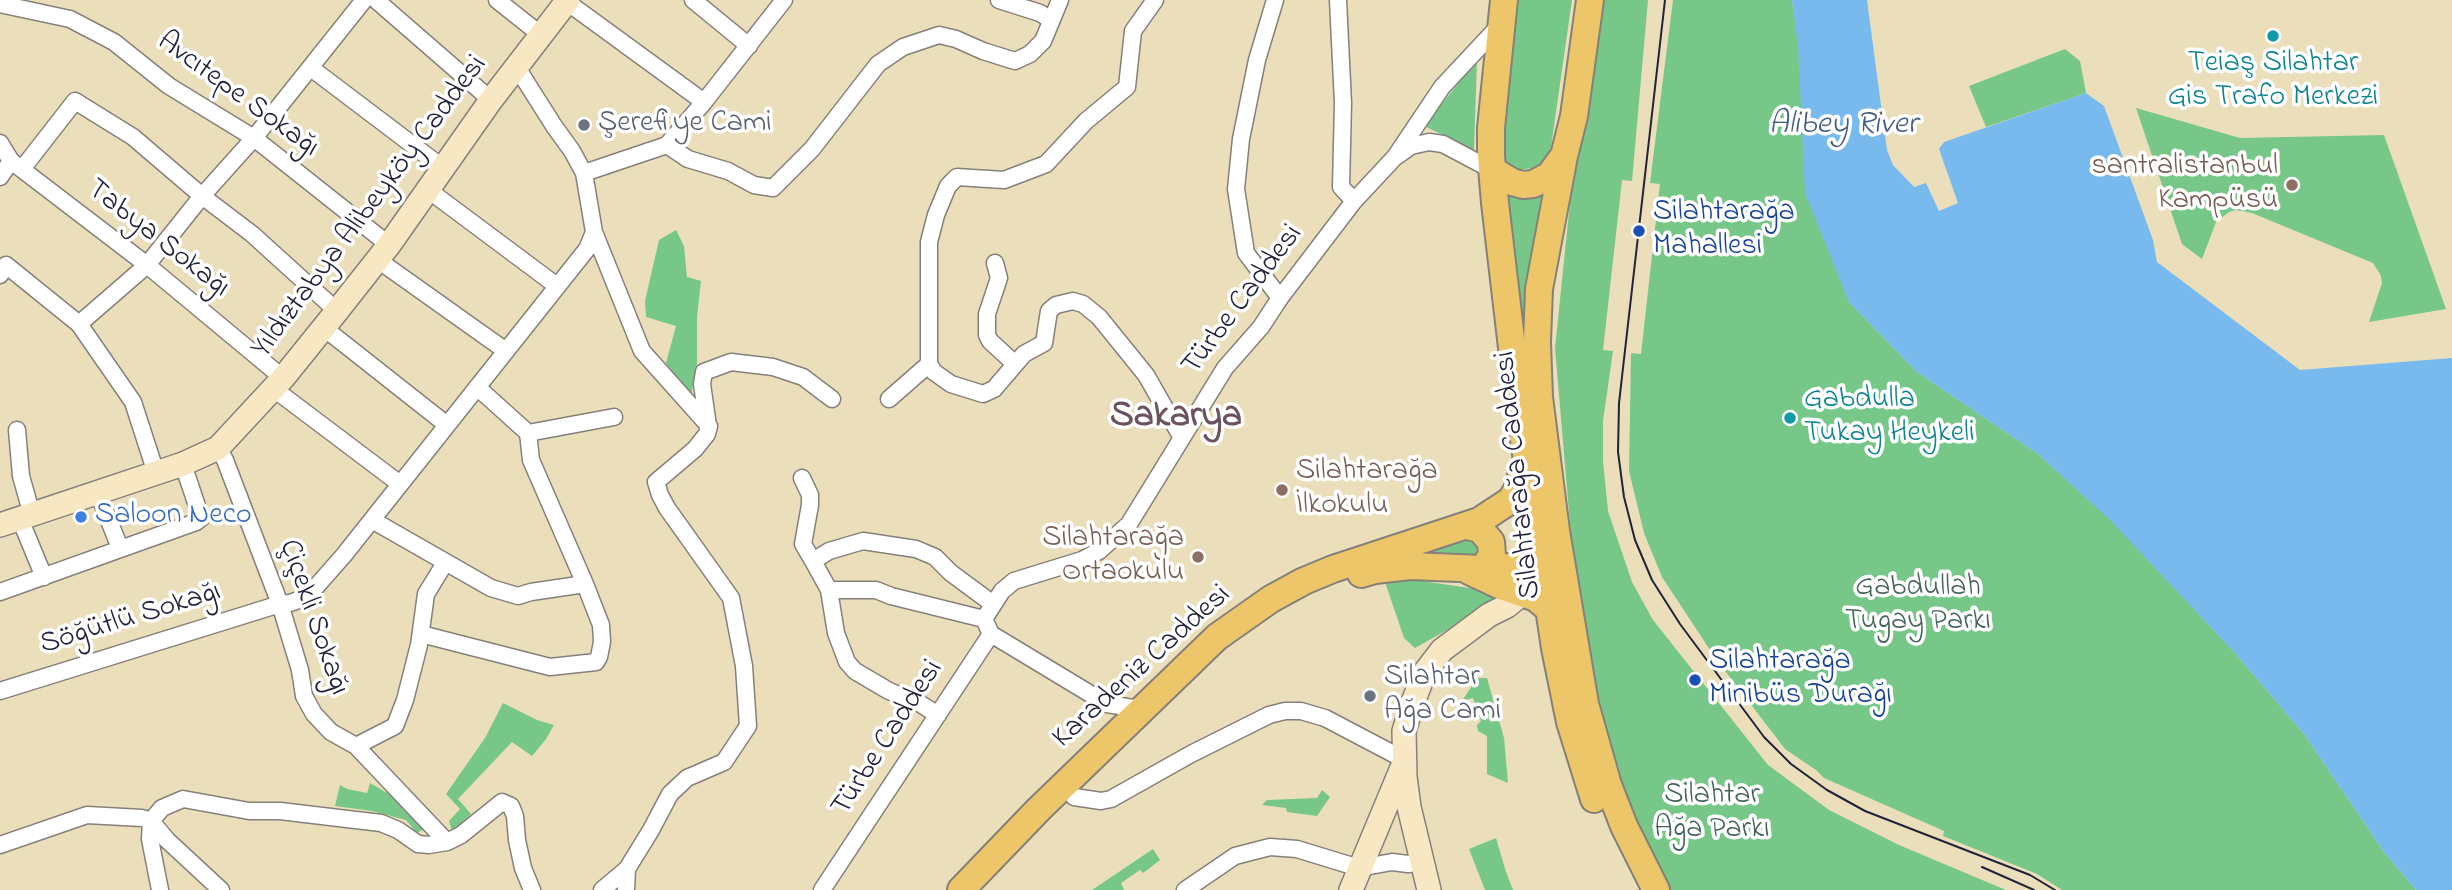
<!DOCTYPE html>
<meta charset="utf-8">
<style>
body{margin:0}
canvas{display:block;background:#ebdeba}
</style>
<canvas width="2452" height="890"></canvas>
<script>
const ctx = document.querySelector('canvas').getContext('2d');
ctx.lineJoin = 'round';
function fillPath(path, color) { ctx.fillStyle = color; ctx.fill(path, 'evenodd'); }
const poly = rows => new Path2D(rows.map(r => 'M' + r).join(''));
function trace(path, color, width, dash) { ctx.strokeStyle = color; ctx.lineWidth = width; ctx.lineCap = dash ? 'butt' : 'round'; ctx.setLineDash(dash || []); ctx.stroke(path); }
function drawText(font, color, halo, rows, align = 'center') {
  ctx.font = font + ' "Indie Flower",sans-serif'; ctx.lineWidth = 7; ctx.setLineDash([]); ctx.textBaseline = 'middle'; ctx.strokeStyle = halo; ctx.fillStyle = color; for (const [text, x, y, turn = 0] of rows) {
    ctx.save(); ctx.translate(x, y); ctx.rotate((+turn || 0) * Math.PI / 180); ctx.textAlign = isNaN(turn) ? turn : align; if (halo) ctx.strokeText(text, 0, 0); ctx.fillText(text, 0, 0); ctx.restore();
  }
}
fillPath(poly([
 [1512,0,1572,0,1551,147,1545,162,1533,168,1518,170,1506,162,1500,150],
 [1597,0,1648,0,1632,181,1622,180,1603,350,1613,351,1603,421,1603,461,1608,511,1632,582,1653,620,1768,765,1829,810,1899,845,2006,890,1670,890,1642,844,1615,777,1580,641,1555,348,1571,193,1591,62],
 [1673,0,1792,0,1830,251,1849,302,1917,372,2038,454,2112,521,2235,653,2304,734,2384,852,2416,890,2062,890,2037,874,1943,836,1944,831,1824,778,1816,770,1785,749,1716,659,1662,577,1644,533,1629,471,1631,353,1641,354,1660,184,1650,183],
 [2065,49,2080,61,2086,93,1986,127,1969,86],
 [1477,60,1474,150,1424,126],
 [2136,108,2240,138,2384,135,2446,309,2369,322,2382,283,2381,276,2373,263,2252,213,2236,210,2229,212,2216,222,2202,259,2182,244],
 [1504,193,1528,198,1547,195,1528,336,1521,336],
 [676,230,684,246,687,277,701,281,697,317,697,364,691,396,666,363,676,326,646,317,645,301,659,240],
 [1450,538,1479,539,1479,557,1400,559],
 [1401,578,1470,588,1499,596,1500,600,1415,648,1404,638,1384,579],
 [1477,678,1487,678,1504,738,1508,783,1487,774,1487,736,1478,731,1477,725,1481,721,1473,698,1462,701],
 [503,703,537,720,554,725,546,739,532,756,512,742,458,799,471,814,452,831,449,821,460,809,446,794,485,738],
 [370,783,391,795,424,829,417,833,406,820,372,811,335,806,340,785,347,789,367,793],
 [1322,790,1330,797,1317,816,1287,812,1286,808,1262,805,1267,800,1317,798],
 [1496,838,1506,872,1513,890,1485,890,1469,849],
 [1153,849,1160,860,1143,873,1140,870,1121,883,1124,890,1092,890]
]), '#77c788');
fillPath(poly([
 [1792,0,1867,0,1887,150,1893,165,1914,187,1926,183,1939,211,1958,203,1939,149,1944,142,2086,93,2104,106,2153,240,2157,262,2300,370,2452,358,2452,890,2416,890,2384,852,2304,734,2235,653,2111,521,2038,454,1917,372,1849,302,1805,193,1798,45]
]), '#79baee');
const street = poly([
 [376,0,491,100],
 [497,0,541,35],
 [693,0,749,46],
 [999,0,1040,13,1051,20],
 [1155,0,1133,31,1127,87,1086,121,1046,164,1004,180,957,177,948,186,936,215,929,242,929,364,934,372,951,384,983,394,994,389,1024,354,1044,343,1049,311,1056,305,1073,301,1083,304,1099,317,1146,375,1182,438],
 [1275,0,1257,60,1241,139,1236,189,1246,253,1280,298],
 [1338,0,1343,103,1341,187,1354,201],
 [567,2,704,102],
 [0,4,70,19,114,42,169,86,254,138,389,245],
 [311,68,443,168],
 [0,143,11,161,147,265,283,378],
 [667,145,688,159,728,171,754,185,773,188,812,149,878,64,903,47,939,35,956,39,983,51,1015,61,1030,54,1043,41,1060,0],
 [1397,156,1411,146,1429,142,1443,144,1492,170],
 [22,169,75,101,133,137,202,196,254,138,364,0],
 [584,173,667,145,704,102,784,0],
 [0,177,11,161],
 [427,189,557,286],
 [594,232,642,351,709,426,707,434,695,449,656,482,660,495,667,508,731,598,744,666,748,726,724,762,687,778,670,794,651,830,627,869],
 [378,260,506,351],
 [995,263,999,278,987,314,987,335,990,341,1014,363],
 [0,275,6,265,79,324,133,402,156,473],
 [79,324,147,265,202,196,252,234,337,311],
 [324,328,447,425],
 [274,389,400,484],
 [889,399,929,364],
 [708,426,702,384,704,372,731,362,773,367,803,377,832,399],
 [17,430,21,476,32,515],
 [528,433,614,417],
 [218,448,225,460,280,604,300,670,304,696,314,714,331,732,356,746,447,842],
 [802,478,810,495,810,505,803,544,813,561],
 [98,493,120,548],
 [20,519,44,577],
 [372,520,491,588,518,596,531,592,585,584,531,460,528,433,477,387],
 [829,590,836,633,847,662,855,671,889,691,919,703,938,715],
 [0,592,196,522,201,518,183,464],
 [984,619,891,596,876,590,829,590,813,561,829,551,863,541,916,549,935,557,951,573,993,604],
 [421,634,550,667,596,662,599,657,602,642,601,625,585,584],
 [0,691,280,604,290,603,307,597,344,555,587,249,594,232,584,173,572,151,554,126,516,66],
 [1145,706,1133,708,1107,704,991,634,984,619,1002,591,1014,581,1082,560,1099,551,1129,524,1225,368,1261,327,1280,298,1354,201,1395,157,1442,87,1500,25],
 [356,746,395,726,405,700,419,645,426,594,445,563],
 [1074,797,1101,801,1111,799,1191,754,1269,715,1285,711,1301,711,1325,718,1405,760],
 [0,845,87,815,142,818,151,821,167,840,221,890],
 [160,890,150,839,151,821,162,808,183,799,249,811,280,811,381,823,398,830,418,844,429,845,447,842,461,835,502,802,511,806,515,816,517,840,523,868,532,890],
 [602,890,627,869,626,890],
 [822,890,991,634],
 [1185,890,1235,856,1270,847,1297,849,1359,868,1392,862,1408,864,1422,862]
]);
const secondary = poly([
 [0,525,183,464,218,448,283,378,337,311,389,245,491,100,568,0],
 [1351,890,1404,763],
 [1429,890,1409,807,1405,777,1404,731,1413,702,1425,672,1442,650,1489,615,1507,606,1523,593]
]);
const primary = poly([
 [1504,0,1491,128,1491,156,1495,203,1519,407,1555,648,1570,722,1594,799],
 [1590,0,1574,116,1564,156,1539,289,1537,342,1539,397,1556,531,1585,704,1608,785,1624,826,1656,890],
 [1492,170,1512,182,1523,185,1533,184,1549,176,1563,157],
 [1467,526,1480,529,1491,542,1492,555,1483,569],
 [1469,571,1501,586,1536,598,1549,609],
 [1361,574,1375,570,1410,566,1483,569,1524,566,1542,563,1552,558,1555,554],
 [961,890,1039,809,1217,637,1271,599,1304,581,1333,569,1479,521,1511,500,1517,490,1525,464]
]);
trace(street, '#86807a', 19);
trace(secondary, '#86807a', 26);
trace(primary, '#86807a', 30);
trace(street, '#fff', 16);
trace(secondary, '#f7e8c3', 23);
trace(primary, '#ecc669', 26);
trace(poly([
 [1665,0,1619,403,1618,452,1624,497,1635,540,1652,580,1680,624,1764,737,1791,764,1827,790,1865,811,2030,875,2055,890],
 [1982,867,2034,890]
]), '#22223b', 2);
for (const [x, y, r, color] of [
 [2273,36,7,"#0f9aa8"],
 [584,125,7,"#6b7280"],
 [2292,185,7,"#8d6e63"],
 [1639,231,7,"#1a4fb4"],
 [1790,418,7,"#0f9aa8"],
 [1282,490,7,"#8d6e63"],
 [81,517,7,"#3f7fe0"],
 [1198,557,7,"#8d6e63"],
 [1695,680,7,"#1a4fb4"],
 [1370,696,7,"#6b7280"]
]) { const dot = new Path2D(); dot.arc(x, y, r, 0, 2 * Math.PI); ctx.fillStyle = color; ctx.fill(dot); trace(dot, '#fff', 2.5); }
drawText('30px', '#0d838f', '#fff', [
 ["Teiaş Silahtar",2273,65],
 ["Gis Trafo Merkezi",2273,99],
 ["Gabdulla",1804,401,"left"],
 ["Tukay Heykeli",1804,435,"left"]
]);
drawText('30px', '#22223b', '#fff', [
 ["Avcıtepe Sokağı",237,96,36],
 ["Yıldıztabya Alibeyköy Caddesi",371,208,-53],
 ["Tabya Sokağı",157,240,38],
 ["Türbe Caddesi",1244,301,-53],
 ["Silahtarağa Caddesi",1520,475,-96],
 ["Çiçekli Sokağı",312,618,71],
 ["Söğütlü Sokağı",131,620,-17],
 ["Karadeniz Caddesi",1143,668,-42],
 ["Türbe Caddesi",889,739,-57]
]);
drawText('30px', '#5b616d', '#fff', [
 ["Şerefiye Cami",598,125],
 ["Silahtar",1384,679],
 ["Ağa Cami",1384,713]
], 'left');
drawText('30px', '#785e54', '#fff', [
 ["santralistanbul",2278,168],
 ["Kampüsü",2278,202],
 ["Silahtarağa",1296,473,"left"],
 ["İlkokulu",1296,507,"left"],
 ["Silahtarağa",1184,540],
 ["Ortaokulu",1184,574]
], 'right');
drawText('30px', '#164399', '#fff', [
 ["Silahtarağa",1653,214],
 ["Mahallesi",1653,248],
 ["Silahtarağa",1709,663],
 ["Minibüs Durağı",1709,697]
], 'left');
drawText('30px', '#366cbe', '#fff', [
 ["Saloon Neco",95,517]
], 'left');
drawText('30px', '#44645a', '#fff', [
 ["Gabdullah",1918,589],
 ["Tugay Parkı",1918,623],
 ["Silahtar",1712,797],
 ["Ağa Parkı",1712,831]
]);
drawText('italic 32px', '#455f83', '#fff', [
 ["Alibey River",1843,127]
]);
drawText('bold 37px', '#6a525f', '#fff', [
 ["Sakarya",1176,419]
]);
</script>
